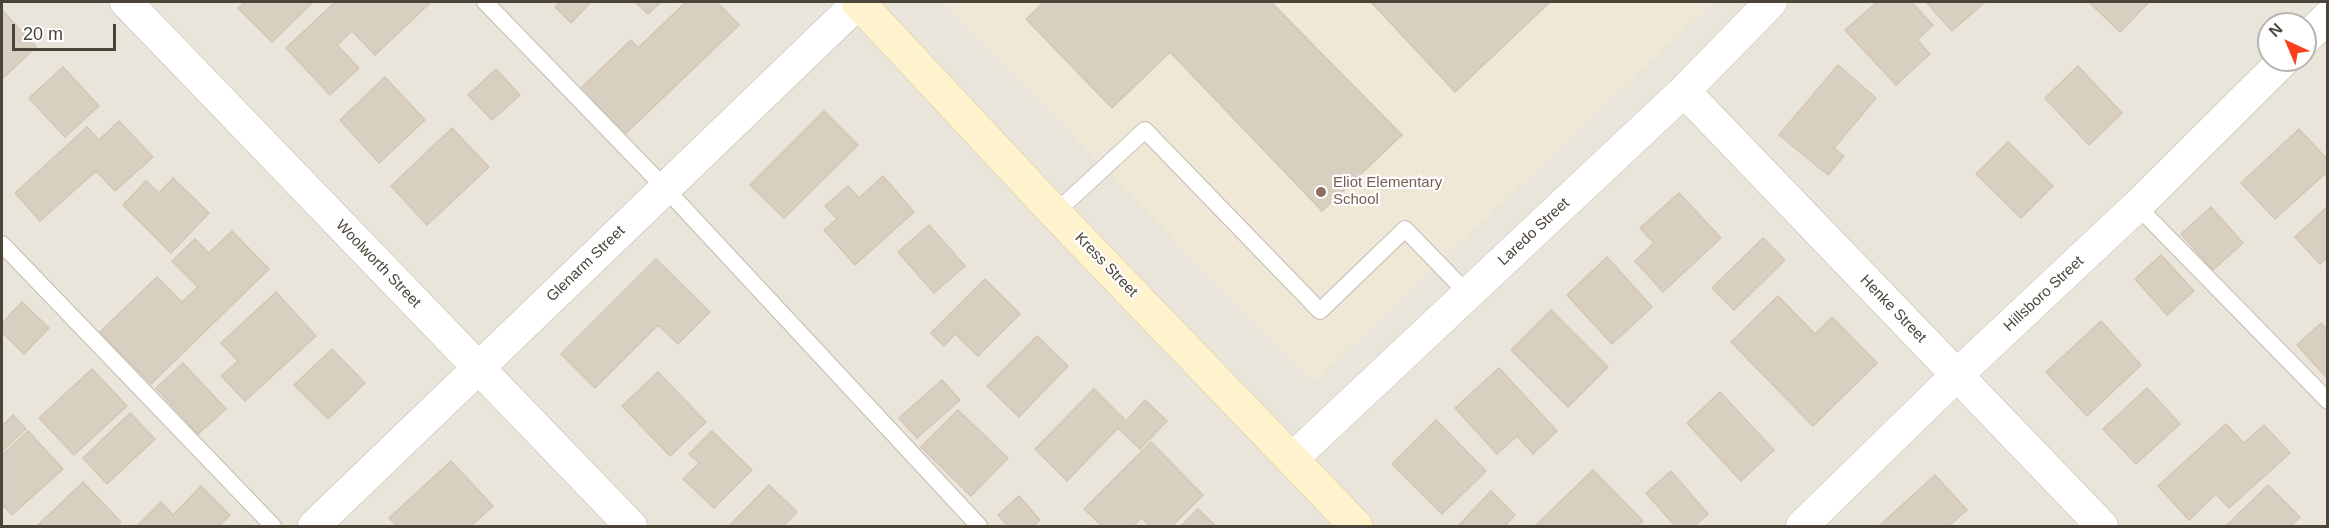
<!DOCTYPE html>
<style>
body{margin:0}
#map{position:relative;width:2329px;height:528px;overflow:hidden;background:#f6f3ec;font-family:Arial,sans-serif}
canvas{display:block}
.frame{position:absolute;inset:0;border:3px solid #4b4439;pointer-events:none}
.north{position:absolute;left:2257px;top:12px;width:60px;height:60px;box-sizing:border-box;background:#fff;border:2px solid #b7b4b0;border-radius:50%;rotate:316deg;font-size:16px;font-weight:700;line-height:24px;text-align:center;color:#4b4439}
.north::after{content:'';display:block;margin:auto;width:21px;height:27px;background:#fc3f1d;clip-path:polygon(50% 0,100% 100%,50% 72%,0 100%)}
.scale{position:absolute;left:12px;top:24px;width:104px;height:27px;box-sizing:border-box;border:3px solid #4b4439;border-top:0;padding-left:8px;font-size:18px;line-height:21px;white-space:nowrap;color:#4b4439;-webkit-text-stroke:4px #fff;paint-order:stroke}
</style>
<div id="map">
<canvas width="2329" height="528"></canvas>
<div class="frame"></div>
<div class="north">N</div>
<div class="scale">20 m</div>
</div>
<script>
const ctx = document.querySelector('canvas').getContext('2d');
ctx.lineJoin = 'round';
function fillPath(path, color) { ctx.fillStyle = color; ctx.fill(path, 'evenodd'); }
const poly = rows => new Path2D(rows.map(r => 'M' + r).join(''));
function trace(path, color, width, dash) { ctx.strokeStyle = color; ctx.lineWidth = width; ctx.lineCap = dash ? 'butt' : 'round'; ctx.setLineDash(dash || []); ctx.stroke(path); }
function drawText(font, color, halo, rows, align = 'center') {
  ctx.font = font + ' Arial,sans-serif'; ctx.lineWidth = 4.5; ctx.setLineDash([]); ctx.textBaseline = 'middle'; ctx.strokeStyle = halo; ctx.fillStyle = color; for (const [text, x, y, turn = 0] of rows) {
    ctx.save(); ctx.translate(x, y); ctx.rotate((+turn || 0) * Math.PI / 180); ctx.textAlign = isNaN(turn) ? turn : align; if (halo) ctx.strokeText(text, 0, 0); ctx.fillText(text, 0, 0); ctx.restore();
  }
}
fillPath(poly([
 [2,2,2327,2,2327,526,2,526],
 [2269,24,2305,24,2305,60,2269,60]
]), '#eae5da');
fillPath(poly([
 [943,2,1713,2,1313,383]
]), '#efe8d6');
const building = poly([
 [245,2,313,2,272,42,238,8,245,2],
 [335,2,431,2,375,55,352,31,337,45,359,68,330,95,286,48,335,2],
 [560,2,591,2,571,23,555,7,560,2],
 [635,2,661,2,648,14,635,2],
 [686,2,717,2,739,25,621,138,577,92,631,40,638,48,686,2],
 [1044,2,1271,2,1402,135,1322,211,1170,52,1112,108,1026,19,1044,2],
 [1371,2,1550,2,1455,92,1371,2],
 [1877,2,1911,2,1933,25,1917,40,1930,54,1896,85,1845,30,1877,2],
 [1926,2,1985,2,1952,31,1926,2],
 [2089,2,2149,2,2120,32,2089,2],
 [2,10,36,47,2,79,2,10],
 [1838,65,1876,98,1834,148,1844,156,1828,175,1779,135,1838,65],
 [2078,66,2122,113,2089,145,2045,98,2078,66],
 [63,67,99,106,65,137,29,98,63,67],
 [496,69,520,95,492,120,468,95,496,69],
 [385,77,425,120,379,163,340,120,385,77],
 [824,111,858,145,784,218,750,185,824,111],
 [119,121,153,157,115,191,96,171,40,221,15,193,87,127,99,140,119,121],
 [452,128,489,167,427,225,391,186,452,128],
 [2299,129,2328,160,2328,171,2275,219,2241,183,2299,129],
 [2008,142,2053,186,2021,218,1976,174,2008,142],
 [883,176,914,212,855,265,824,230,837,219,825,206,848,186,859,198,883,176],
 [173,178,209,213,171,253,123,205,146,181,159,193,173,178],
 [1679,193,1721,238,1663,292,1635,261,1654,243,1640,228,1679,193],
 [2328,206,2328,257,2320,264,2295,237,2328,206],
 [2211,207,2243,243,2213,270,2181,234,2211,207],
 [929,225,965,266,934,293,898,252,929,225],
 [232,231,269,269,151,384,100,332,157,277,182,302,198,287,172,261,195,239,209,253,232,231],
 [1763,238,1785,260,1734,310,1712,288,1763,238],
 [2161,255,2194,291,2167,315,2135,279,2161,255],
 [1607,257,1652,307,1612,344,1567,295,1607,257],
 [656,259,710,312,678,344,658,325,595,388,561,354,656,259],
 [985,279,1020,314,978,356,955,334,944,346,931,333,985,279],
 [276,292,316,336,245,401,221,376,238,361,221,343,276,292],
 [1778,296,1815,334,1832,317,1877,363,1813,426,1731,342,1778,296],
 [22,302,49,328,24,354,2,332,2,323,22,302],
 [1551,310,1608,367,1568,407,1511,350,1551,310],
 [2101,321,2141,365,2087,416,2046,372,2101,321],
 [2321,323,2328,331,2328,379,2297,345,2321,323],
 [1037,336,1068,366,1019,417,987,386,1037,336],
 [332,349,365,383,328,419,294,385,332,349],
 [183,363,226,409,198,434,156,388,183,363],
 [1499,368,1557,431,1533,454,1517,436,1497,454,1455,408,1499,368],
 [92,369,127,406,74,455,39,418,92,369],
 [658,372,706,422,670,456,622,406,658,372],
 [942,380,960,400,917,438,899,418,942,380],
 [2147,388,2180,424,2136,464,2103,429,2147,388],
 [1094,389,1126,421,1145,400,1167,421,1140,449,1118,428,1067,481,1035,449,1094,389],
 [1720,392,1774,450,1741,481,1687,423,1720,392],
 [958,410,1008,458,971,496,921,447,958,410],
 [130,413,155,439,107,484,83,458,130,413],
 [13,415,26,429,2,451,2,426,13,415],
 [1436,420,1486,471,1442,514,1392,464,1436,420],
 [2226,424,2244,443,2264,425,2290,453,2229,508,2216,494,2189,520,2158,486,2226,424],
 [28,431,63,469,12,515,2,504,2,455,28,431],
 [712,431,752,470,714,508,683,479,699,463,689,454,712,431],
 [1151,442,1203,495,1172,526,1150,526,1142,518,1133,526,1102,526,1084,509,1151,442],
 [451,461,493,506,471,526,397,526,389,518,451,461],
 [1593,470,1643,521,1637,526,1535,526,1593,470],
 [1671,471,1708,514,1694,526,1675,526,1646,493,1671,471],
 [1935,475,1967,510,1949,526,1879,526,1935,475],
 [83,482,121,522,116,526,37,526,83,482],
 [769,485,797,512,783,526,729,526,769,485],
 [2268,485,2300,517,2291,526,2226,526,2268,485],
 [201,486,230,515,219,526,137,526,161,502,173,515,201,486],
 [1491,491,1515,515,1505,526,1458,526,1491,491],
 [1019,496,1040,520,1033,526,1008,526,998,515,1019,496],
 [1198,509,1216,526,1181,526,1198,509]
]);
fillPath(building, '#d8cfc1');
trace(building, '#d3c7b4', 1.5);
const lane = poly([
 [485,2,665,188,979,526],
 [2137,206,2328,401],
 [1055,213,1145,130,1320,311,1405,229,1468,294],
 [2,244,273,526]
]);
const street = poly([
 [126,2,631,526],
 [2305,39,2328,17],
 [1684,91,2102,526],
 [1292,459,1684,91,1771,2],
 [314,526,859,2],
 [1802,526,1957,375,2137,206,2284,60]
]);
const secondary = poly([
 [858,2,1055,213,1356,526]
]);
trace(lane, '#c2bbae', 18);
trace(street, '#c2bbae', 33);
trace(secondary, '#d6c79b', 34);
trace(lane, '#fff', 16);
trace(street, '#fff', 32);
trace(secondary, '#fff3cd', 33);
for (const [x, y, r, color] of [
 [1321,192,6,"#8d6e63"]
]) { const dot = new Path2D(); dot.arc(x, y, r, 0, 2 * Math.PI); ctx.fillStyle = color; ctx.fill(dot); trace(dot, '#fff', 2); }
drawText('15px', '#785e54', '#fff', [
 ["Eliot Elementary",1333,183],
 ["School",1333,200]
], 'left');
drawText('15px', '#4b4439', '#fff', [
 ["Laredo Street",1534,232,-43],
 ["Woolworth Street",378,264,46],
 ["Glenarm Street",586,264,-44],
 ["Kress Street",1106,265,46],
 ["Hillsboro Street",2044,294,-43],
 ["Henke Street",1893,309,46]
]);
</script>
